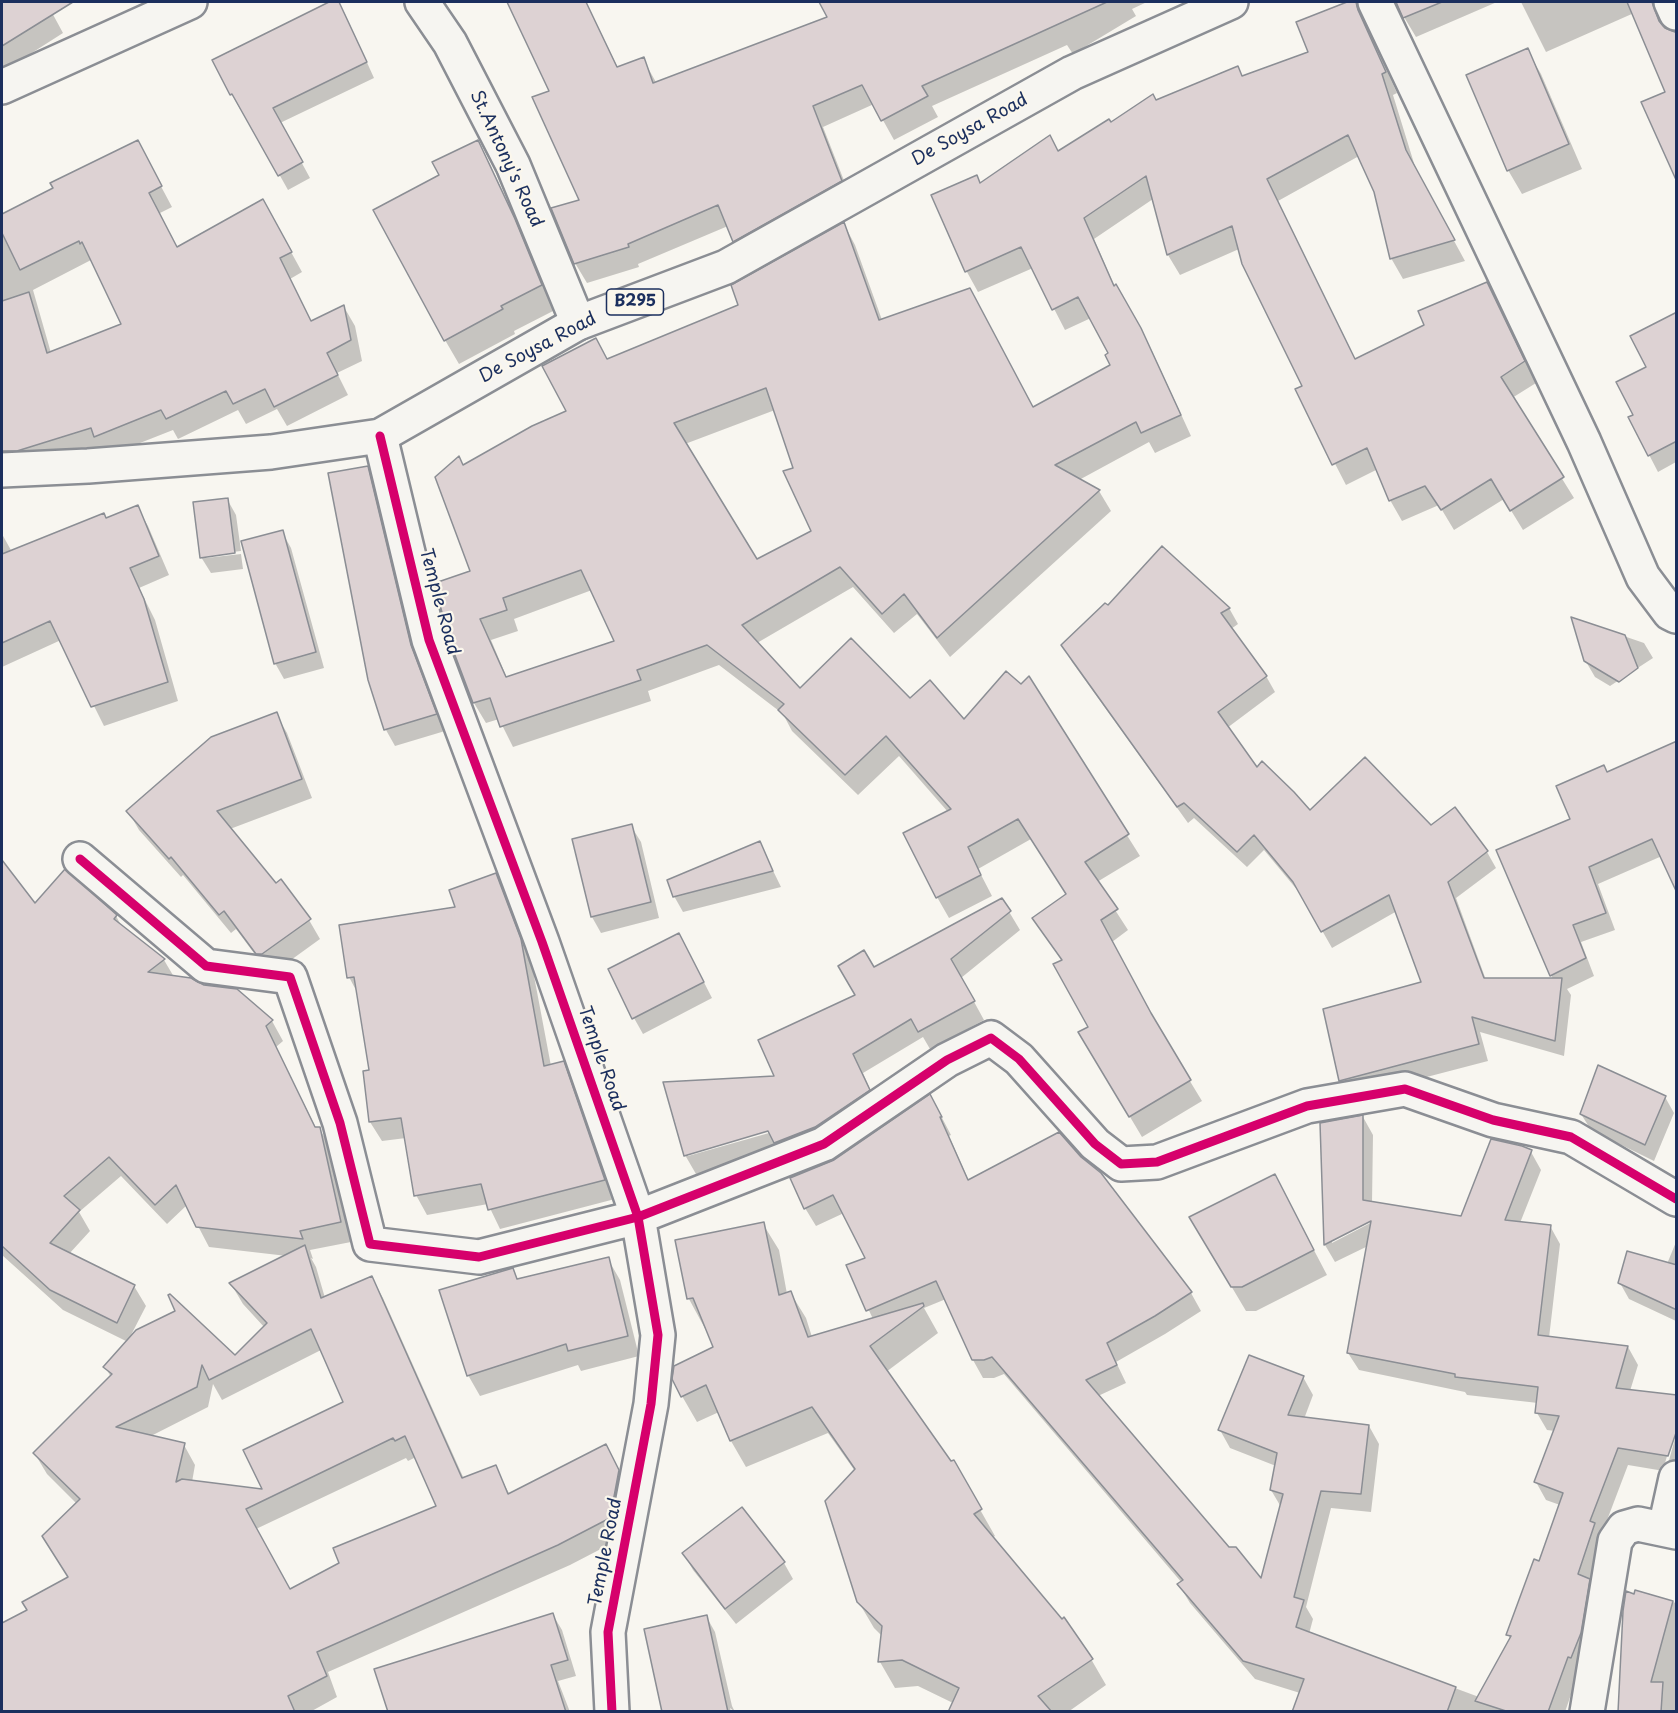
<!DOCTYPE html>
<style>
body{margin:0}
#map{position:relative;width:1678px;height:1713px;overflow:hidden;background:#f8f6f0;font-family:"Playpen Sans",sans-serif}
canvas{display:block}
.frame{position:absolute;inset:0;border:3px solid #1b2f5e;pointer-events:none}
</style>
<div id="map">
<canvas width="1678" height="1713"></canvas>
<div class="frame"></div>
</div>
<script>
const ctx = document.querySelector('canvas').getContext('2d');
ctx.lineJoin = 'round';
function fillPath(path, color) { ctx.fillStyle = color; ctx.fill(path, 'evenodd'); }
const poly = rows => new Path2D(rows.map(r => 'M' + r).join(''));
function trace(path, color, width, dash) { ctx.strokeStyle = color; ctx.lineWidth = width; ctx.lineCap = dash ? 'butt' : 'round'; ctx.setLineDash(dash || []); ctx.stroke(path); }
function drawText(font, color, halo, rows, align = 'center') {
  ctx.font = font + ' "Playpen Sans",sans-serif'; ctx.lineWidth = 4.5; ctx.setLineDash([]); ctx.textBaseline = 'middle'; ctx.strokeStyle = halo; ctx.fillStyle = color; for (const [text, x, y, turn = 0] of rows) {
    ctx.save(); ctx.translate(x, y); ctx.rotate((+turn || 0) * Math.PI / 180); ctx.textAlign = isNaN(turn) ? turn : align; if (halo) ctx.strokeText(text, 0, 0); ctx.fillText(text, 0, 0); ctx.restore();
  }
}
fillPath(poly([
 [2,2,63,2,50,9,63,33,2,72],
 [333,2,337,2,345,14,374,78,280,123,310,178,288,190,242,108,240,109,232,95,215,61],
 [508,2,586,2,618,68,643,59,657,84,829,18,820,2,1147,2,1132,9,1136,16,1073,54,1067,45,932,106,938,117,894,140,874,104,823,127,852,201,745,261,728,226,638,264,639,267,587,283,575,263,581,201,551,91],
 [1351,2,1358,2,1369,19,1369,32,1397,93,1393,95,1417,173,1465,261,1403,279,1391,258,1375,192,1359,156,1278,201,1356,361,1426,326,1486,284,1536,383,1512,398,1574,498,1523,530,1504,499,1454,530,1439,505,1402,521,1390,500,1378,469,1346,485,1297,390,1304,386,1239,249,1180,275,1168,255,1153,199,1094,239,1115,287,1152,351,1191,436,1155,453,1149,442,1079,480,1099,491,1111,511,950,657,917,614,894,633,853,587,757,643,800,690,910,700,964,721,1021,686,1028,678,1140,856,1097,882,1128,930,1112,942,1157,1027,1202,1101,1142,1137,1080,1033,1090,1028,1062,961,1034,918,1067,895,1031,839,978,869,992,896,949,918,937,897,948,812,899,756,858,795,792,731,783,714,719,665,648,691,651,701,513,747,499,719,486,723,474,703,472,572,463,466,568,412,607,360,739,305,844,224,855,245,882,320,1033,409,1112,366,1110,354,1091,318,1065,330,1033,268,978,292,967,272,933,196,981,185,1058,153,1155,101,1237,68,1243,77,1310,53,1298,23],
 [775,410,795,469,813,532,756,561,685,444],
 [592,590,616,642,507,678,491,640,518,631,514,619],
 [1395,2,1497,2,1416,37],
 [1521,2,1676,2,1663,20,1664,29,1676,33,1676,176,1667,92,1634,13,1546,52],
 [1527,50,1541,74,1582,169,1522,194,1508,170],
 [478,142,491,166,528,245,555,310,514,331,515,334,459,364,445,340,441,176],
 [148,162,172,207,160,213,177,248,274,221,302,272,290,279,312,323,344,307,355,326,362,361,337,373,348,395,287,426,277,409,246,424,238,410,178,439,173,430,107,456,102,448,29,470,15,471,2,449,2,215,55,189],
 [91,260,123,325,51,353,33,290],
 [1676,314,1676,462,1658,472,1630,418,1635,416,1648,367],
 [367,467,376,483,419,662,445,731,395,746,386,730,370,680],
 [227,499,236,515,241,551,206,555,206,558,241,554,243,569,211,573,201,557],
 [137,507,148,526,169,575,139,588,155,620,178,701,104,726,61,640,2,667,2,534,12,552,106,520],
 [282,532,291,548,324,668,284,679,275,663],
 [1163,548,1229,608,1238,624,1231,629,1266,676,1275,692,1227,728,1256,769,1309,813,1431,827,1487,852,1496,868,1456,898,1486,980,1553,979,1551,975,1572,819,1607,773,1676,742,1662,856,1598,884,1615,930,1581,942,1594,976,1567,989,1571,995,1564,1056,1480,1032,1488,1061,1350,1097,1340,1081,1324,1010,1423,983,1397,911,1332,948,1303,897,1264,850,1247,867,1194,818,1188,823,1072,662,1063,645,1108,607],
 [1574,619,1644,643,1653,658,1610,686,1595,677,1585,660],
 [276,714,287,733,312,798,230,829,276,885,309,920,320,939,273,973,268,972,236,929,231,933,183,875,181,877,139,830,128,811],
 [631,826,641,842,659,918,601,933,592,917,573,840],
 [759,842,781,887,683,912,674,896],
 [2,863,35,905,65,871,116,916,123,929,164,960,174,977,203,986,236,990,272,1021,283,1041,276,1047,316,1128,319,1128,331,1148,351,1242,310,1250,313,1259,311,1258,316,1267,325,1298,372,1278,383,1298,464,1479,495,1467,510,1495,606,1446,630,1492,622,1538,570,1565,328,1672,337,1697,310,1712,2,1712,2,1669,12,1663,2,1644,2,1625,29,1610,69,1578,77,1504,47,1474,35,1454,111,1377,105,1367,128,1342,63,1310,2,1255,2,1091,53,1110,11,1062,2,1046],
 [121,1176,167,1224,187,1205,209,1247,287,1256,231,1284,243,1304,265,1328,235,1357,130,1337,146,1306,134,1286,69,1254,90,1231,79,1212],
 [321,1350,345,1402,265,1491,192,1482,195,1465,184,1445,149,1437,208,1407,213,1384,222,1400],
 [416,1457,438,1507,341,1564,290,1590,256,1529,406,1458,408,1461],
 [496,875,507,895,531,960,551,1066,563,1063,574,1082,615,1199,500,1229,488,1204,427,1215,416,1195,406,1138,382,1141,370,1122,371,1071,358,994,349,977,457,909],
 [1002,900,1020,930,961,978,984,1020,930,1049,923,1037,863,1073,879,1109,826,1145,786,1161,779,1149,696,1174,685,1155,665,1083,777,1078,760,1041,857,996,840,966,864,952,874,969],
 [775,1128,776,1131,688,1156,688,1153],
 [688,951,712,998,643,1034,634,1018],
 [1665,1097,1674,1113,1654,1161,1591,1130,1581,1114],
 [940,1114,951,1135,949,1136,969,1181,1080,1158,1100,1174,1191,1293,1201,1311,1165,1334,1116,1362,1126,1383,1098,1396,1228,1549,1262,1582,1281,1507,1271,1490,1276,1466,1230,1448,1220,1430,1303,1377,1313,1395,1304,1419,1369,1426,1379,1444,1371,1512,1331,1508,1306,1607,1313,1619,1309,1634,1479,1697,1511,1640,1508,1635,1540,1563,1560,1505,1546,1500,1536,1482,1555,1431,1547,1430,1537,1413,1538,1403,1467,1395,1465,1392,1359,1370,1348,1353,1368,1246,1335,1262,1325,1245,1321,1124,1363,1117,1373,1135,1372,1203,1462,1217,1531,1152,1541,1170,1520,1223,1550,1226,1560,1244,1549,1338,1628,1347,1638,1365,1630,1391,1676,1425,1665,1463,1668,1464,1676,1435,1676,1473,1628,1465,1601,1536,1605,1542,1591,1583,1599,1598,1578,1674,1565,1712,1293,1712,1300,1693,1255,1679,1190,1603,1179,1585,1182,1583,1004,1374,994,1378,983,1378,973,1360,946,1299,924,1308,938,1333,886,1372,951,1463,953,1462,995,1536,992,1538,1091,1659,1106,1685,1068,1712,949,1712,953,1703,918,1686,895,1688,880,1662,882,1636,874,1628,858,1601,855,1471,828,1433,746,1467,731,1441,719,1412,697,1422,682,1396,715,1347,689,1299,763,1224,779,1250,787,1294,790,1292,806,1318,812,1337,873,1319,848,1266,867,1258,844,1213,816,1226,805,1208],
 [1377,1217,1378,1219,1332,1243,1332,1239],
 [1275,1176,1327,1275,1256,1311,1246,1311,1205,1242],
 [1676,1242,1676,1321,1629,1299,1620,1283,1667,1264],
 [608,1259,620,1280,639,1356,581,1371,578,1365,480,1396,468,1375,512,1270,519,1281],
 [742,1509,784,1563,793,1579,736,1624,693,1570,684,1554],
 [1636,1592,1676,1603,1676,1712,1620,1712],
 [553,1615,562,1630,576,1676,558,1681,570,1712,390,1712],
 [706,1616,715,1632,732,1706,735,1712,730,1708,731,1712,664,1712]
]), '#0003');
const building = poly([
 [2,2,73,2,2,46,2,2],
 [329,2,339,2,367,62,273,108,303,162,278,176,232,94,230,95,212,60,329,2],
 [507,2,586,2,617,67,644,57,653,83,827,17,819,2,1107,2,922,86,928,96,881,121,862,85,813,106,842,181,733,242,718,205,628,244,629,247,574,264,551,208,579,200,532,97,549,91,507,2],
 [1347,2,1356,2,1358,10,1386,72,1382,74,1406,150,1455,240,1390,259,1374,192,1348,135,1267,179,1355,359,1424,325,1418,311,1487,282,1525,361,1501,377,1564,477,1510,511,1491,479,1441,510,1425,486,1389,501,1367,448,1332,465,1295,389,1302,386,1242,264,1232,226,1167,255,1146,176,1084,218,1114,286,1116,284,1141,328,1181,415,1141,433,1136,422,1055,465,1100,490,937,638,904,594,882,614,840,567,742,625,800,688,851,638,910,698,930,680,964,719,1006,671,1021,684,1029,676,1129,834,1085,862,1118,909,1101,920,1151,1013,1191,1080,1129,1117,1078,1032,1088,1027,1053,964,1062,960,1032,918,1066,894,1018,819,968,847,981,875,936,898,903,833,951,809,886,736,845,775,778,710,784,704,707,645,637,670,641,680,500,727,490,698,473,703,447,634,435,583,470,571,435,477,459,456,463,465,532,426,566,411,542,366,596,338,607,359,738,305,731,285,844,222,879,320,970,288,1033,407,1110,365,1105,355,1108,353,1078,297,1052,310,1021,247,965,272,931,195,977,175,980,183,1050,135,1058,151,1109,119,1111,122,1153,94,1156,100,1238,66,1242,76,1308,52,1296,22,1347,2],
 [766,388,793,468,783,471,811,531,757,559,674,423,766,388],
 [581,570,614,641,506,677,480,619,507,610,503,598,581,570],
 [1396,2,1442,2,1403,18,1396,2],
 [1627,2,1652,2,1659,21,1665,28,1675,32,1677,34,1677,182,1641,102,1665,92,1627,2],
 [1528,48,1569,144,1507,171,1466,75,1528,48],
 [138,140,162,186,149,193,177,247,263,199,292,252,280,258,311,321,344,305,351,340,327,353,338,375,274,407,265,389,233,404,226,391,166,419,161,410,94,437,91,428,17,451,2,451,2,301,29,292,47,353,121,324,82,242,80,244,79,241,20,270,2,233,2,214,53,188,50,183,138,140],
 [478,140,515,219,542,285,501,306,503,309,444,341,373,210,439,175,432,162,478,140],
 [1677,312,1677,441,1648,456,1628,417,1633,415,1616,382,1646,367,1630,336,1677,312],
 [368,466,411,645,437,714,384,730,368,680,328,473,368,466],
 [228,498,235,553,200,558,193,502,228,498],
 [138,505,159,556,130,568,144,599,168,682,91,707,50,621,2,643,2,554,104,513,106,518,138,505],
 [283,530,316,652,274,664,241,541,283,530],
 [1162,546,1230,608,1221,613,1267,676,1218,712,1257,767,1262,761,1294,792,1310,810,1365,757,1431,825,1455,807,1488,851,1448,882,1484,978,1562,978,1555,1041,1472,1017,1479,1044,1339,1081,1323,1009,1421,982,1389,895,1321,932,1293,882,1254,835,1237,852,1184,803,1177,807,1061,645,1105,603,1108,605,1162,546],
 [1571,617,1625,635,1638,668,1619,682,1584,661,1571,617],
 [277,712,302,779,217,811,276,883,281,879,311,919,262,954,256,954,224,911,219,915,171,857,169,859,126,811,211,737,277,712],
 [1677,741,1677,893,1652,839,1589,867,1606,913,1573,925,1586,958,1550,976,1496,850,1570,819,1556,786,1604,765,1607,772,1677,741],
 [632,824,651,902,591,917,572,839,632,824],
 [760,841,773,871,673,897,667,880,760,841],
 [2,860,35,903,65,869,117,915,114,919,165,959,148,972,191,978,204,985,237,989,273,1020,266,1026,315,1127,320,1127,341,1222,300,1231,303,1239,196,1227,176,1185,155,1205,109,1157,64,1196,80,1210,50,1243,135,1285,117,1323,50,1290,2,1246,2,860],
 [496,873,521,939,544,1066,564,1061,605,1180,488,1210,481,1184,414,1196,401,1118,369,1122,363,1071,369,1070,354,977,347,978,339,925,455,907,449,890,496,873],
 [1002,898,1011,911,951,959,975,1001,918,1032,911,1019,853,1054,870,1090,815,1127,774,1143,768,1131,684,1156,663,1082,774,1076,758,1040,855,995,838,966,864,950,874,967,1002,898],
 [679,933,704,982,632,1019,608,969,679,933],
 [1598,1065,1666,1096,1645,1145,1580,1114,1598,1065],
 [930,1094,942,1117,940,1117,968,1180,1059,1132,1081,1157,1101,1173,1192,1292,1155,1316,1107,1343,1117,1365,1086,1380,1229,1547,1236,1547,1261,1578,1283,1494,1270,1490,1277,1453,1218,1430,1249,1355,1304,1376,1288,1415,1369,1425,1361,1494,1321,1491,1294,1597,1304,1600,1296,1627,1456,1687,1447,1712,1292,1712,1304,1679,1243,1661,1177,1584,1183,1580,992,1357,984,1360,972,1360,936,1281,866,1311,846,1265,865,1258,833,1195,804,1209,790,1178,834,1160,930,1094],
 [1363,1115,1363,1200,1461,1216,1491,1139,1522,1146,1532,1150,1505,1220,1551,1225,1538,1335,1628,1346,1616,1388,1677,1395,1677,1430,1668,1456,1618,1448,1590,1521,1595,1523,1578,1574,1590,1579,1581,1633,1571,1658,1568,1657,1548,1712,1509,1712,1475,1701,1511,1636,1506,1635,1534,1559,1539,1561,1563,1493,1534,1482,1559,1416,1535,1413,1538,1387,1455,1377,1455,1374,1347,1353,1371,1221,1324,1245,1320,1123,1363,1115],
 [1275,1174,1314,1250,1242,1287,1231,1287,1189,1217,1275,1174],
 [764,1222,779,1295,791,1291,808,1337,923,1303,924,1306,870,1346,951,1461,954,1460,982,1509,974,1514,1062,1619,1064,1617,1093,1659,1038,1696,1052,1712,948,1712,959,1688,902,1660,878,1662,882,1626,857,1602,825,1501,855,1469,812,1407,730,1441,706,1385,681,1397,672,1379,674,1366,713,1347,693,1298,687,1299,675,1240,764,1222],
 [305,1245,321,1298,372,1276,462,1478,496,1465,508,1494,606,1444,619,1470,610,1518,558,1545,317,1652,327,1676,288,1696,295,1712,2,1712,2,1623,27,1610,22,1602,68,1577,42,1536,80,1499,33,1453,112,1374,103,1367,136,1330,175,1311,168,1295,170,1294,235,1355,267,1323,229,1283,305,1245],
 [311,1329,343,1402,243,1450,262,1489,182,1479,176,1482,185,1443,116,1427,197,1387,202,1365,209,1380,311,1329],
 [405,1436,436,1506,333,1548,339,1563,290,1589,246,1509,393,1438,395,1441,405,1436],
 [1627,1251,1677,1265,1677,1310,1618,1283,1627,1251],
 [609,1257,628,1336,568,1351,566,1344,467,1376,439,1290,513,1268,517,1279,609,1257],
 [742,1507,785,1562,725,1609,682,1553,742,1507],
 [1635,1590,1673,1601,1651,1682,1663,1682,1661,1712,1618,1712,1623,1611,1626,1591,1634,1594,1635,1590],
 [553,1613,568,1660,551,1665,566,1712,388,1712,374,1669,553,1613],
 [707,1615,728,1712,662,1712,644,1629,707,1615]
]);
fillPath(building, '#ddd2d3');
trace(building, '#8b8e94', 1.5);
const minor = poly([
 [422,2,450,43,513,165,578,323],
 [1375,2,1584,442,1643,577,1670,613,1676,616],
 [1671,2,1676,13],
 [2,87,190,2],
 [380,436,429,640,542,942,638,1217,658,1335,651,1404,608,1632,612,1712],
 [80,859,206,966,290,977,340,1123,370,1244,479,1257,638,1217,824,1144,947,1060,991,1038,1019,1059,1095,1144,1121,1164,1157,1162,1307,1106,1405,1089,1493,1120,1571,1137,1676,1199],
 [1665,1528,1676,1478],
 [1587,1712,1615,1541,1624,1528,1638,1524,1676,1532]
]);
const major = poly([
 [2,470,88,466,271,452,380,436,578,323,726,267,1072,73,1231,2]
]);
trace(minor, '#8b8e94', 38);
trace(major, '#8b8e94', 38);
trace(minor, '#f6f5f1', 33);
trace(major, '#f6f5f1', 33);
trace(poly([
 [380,436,429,640,542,942,638,1217,658,1335,651,1404,608,1632,612,1712],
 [80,859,206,966,290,977,340,1123,370,1244,479,1257,638,1217,824,1144,947,1060,991,1038,1019,1059,1095,1144,1121,1164,1157,1162,1307,1106,1405,1089,1493,1120,1571,1137,1676,1199]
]), '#d6006c', 9);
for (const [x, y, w] of [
 [635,302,57]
]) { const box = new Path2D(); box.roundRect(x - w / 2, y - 13, w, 26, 4.5); ctx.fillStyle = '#fbf7ec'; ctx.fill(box); trace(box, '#1b2f5e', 1.5); }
drawText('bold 16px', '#1b2f5e', null, [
 ["B295",635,302]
]);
drawText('18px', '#1b2f5e', '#fbf7ec', [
 ["De Soysa Road",970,130,-29],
 ["St.Antony's Road",506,159,65],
 ["De Soysa Road",538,348,-28],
 ["Temple Road",439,602,75],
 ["Temple Road",601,1059,71],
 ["Temple Road",606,1552,-79]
]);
</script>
